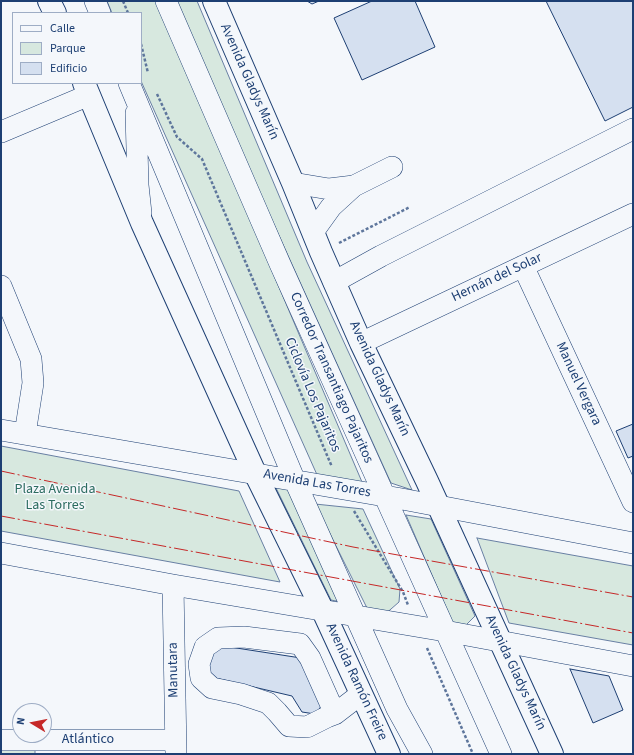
<!DOCTYPE html>
<meta charset="utf-8">
<style>
body{margin:0}
#map{position:relative;width:634px;height:755px;overflow:hidden;background:#f4f7fb;font-family:"Source Sans 3",sans-serif}
canvas{display:block}
.frame{position:absolute;inset:0;border:2px solid #1d3f73;pointer-events:none}
.legend{position:absolute;left:12px;top:12px;width:130px;height:72px;box-sizing:border-box;background:#f4f7fb;border:1px solid #9eadc5;margin:0;padding:5px 7px;list-style:none;font-size:12px;color:#1d3f73}
.legend li{display:flex;align-items:center;gap:8px;height:20px}
.legend b{width:20px;border:1px solid #9eadc5}
.north{position:absolute;left:12px;top:703px;width:40px;height:40px;box-sizing:border-box;background:#f4f7fb;border:1px solid #9eadc5;border-radius:50%;rotate:280deg;font-size:11px;font-weight:700;line-height:16px;text-align:center;color:#1d3f73}
.north::after{content:'';display:block;margin:auto;width:14px;height:18px;background:#c62828;clip-path:polygon(50% 0,100% 100%,50% 72%,0 100%)}
</style>
<div id="map">
<canvas width="634" height="755"></canvas>
<div class="frame"></div>
<ul class="legend">
<li><b style="height:5px;background:#f4f7fb"></b>Calle</li>
<li><b style="height:11px;background:#d7e8df"></b>Parque</li>
<li><b style="height:11px;background:#d5e0f0"></b>Edificio</li>
</ul>
<div class="north">N</div>
</div>
<script>
const ctx = document.querySelector('canvas').getContext('2d');
ctx.lineJoin = 'round';
function fillPath(path, color) { ctx.fillStyle = color; ctx.fill(path, 'evenodd'); }
const poly = rows => new Path2D(rows.map(r => 'M' + r).join(''));
function trace(path, color, width, dash) { ctx.strokeStyle = color; ctx.lineWidth = width; ctx.lineCap = dash ? 'butt' : 'round'; ctx.setLineDash(dash || []); ctx.stroke(path); }
function drawText(font, color, halo, rows, align = 'center') {
  ctx.font = font + ' "Source Sans 3",sans-serif'; ctx.lineWidth = 3; ctx.setLineDash([]); ctx.textBaseline = 'middle'; ctx.strokeStyle = halo; ctx.fillStyle = color; for (const [text, x, y, turn = 0] of rows) {
    ctx.save(); ctx.translate(x, y); ctx.rotate((+turn || 0) * Math.PI / 180); ctx.textAlign = isNaN(turn) ? turn : align; if (halo) ctx.strokeText(text, 0, 0); ctx.fillText(text, 0, 0); ctx.restore();
  }
}
const green = poly([
 [107,1,157,1,362,482,318,477,141,81,141,13,112,13,107,1],
 [175,1,197,1,307,262,412,490,391,483,233,134,175,1],
 [1,446,239,491,280,582,1,531,1,446],
 [287,484,341,602,331,600,276,488,287,484],
 [315,504,363,509,400,589,399,602,383,616,370,614,315,504],
 [406,515,431,519,475,616,464,627,454,626,406,515],
 [477,538,633,566,633,645,509,623,477,538],
 [1,748,35,750,35,754,1,754,1,748]
]);
fillPath(green, '#d7e8df');
trace(green, '#687fa3', 1);
const building = poly([
 [307,1,319,1,312,4,307,1],
 [372,1,415,1,435,47,362,80,334,18,372,1],
 [546,1,633,1,633,107,605,121,546,1],
 [633,424,633,456,628,458,616,431,633,424],
 [217,645,301,658,323,704,315,714,302,712,292,696,211,677,206,658,217,645],
 [570,669,609,676,623,710,593,723,570,669]
]);
fillPath(building, '#d5e0f0');
trace(building, '#1d3f73', 1);
const minor = poly([
 [95,1,100,13],
 [166,1,280,264,501,754],
 [129,83,295,481,397,709,422,754],
 [136,113,138,185,141,213],
 [1,132,89,95],
 [293,183,329,189,354,186],
 [313,232,331,207,354,186,392,167],
 [523,266,633,502],
 [334,282,381,256,633,129],
 [1,286,31,359,33,383,25,434],
 [361,343,633,214],
 [1,430,402,499,633,543],
 [1,553,173,585,445,631,633,666],
 [173,585,176,753],
 [335,714,310,658,300,644,244,637,218,638,205,647,199,664,201,678,212,688,241,694,268,703,277,712,289,726,307,727,327,717,335,714,361,694],
 [1,740,175,740]
]);
const major = poly([
 [49,1,55,13],
 [214,1,293,183,321,252,361,343,427,481,552,754],
 [84,83,142,223,255,473,323,611,389,754]
]);
trace(minor, '#1d3f73', 22);
trace(major, '#1d3f73', 24);
trace(poly([
 [123,1,128,13],
 [141,44,148,73],
 [157,94,177,137,202,159,332,467],
 [339,243,410,207],
 [354,511,403,592,408,605],
 [427,648,473,754]
]), '#5e769c', 2.5, [3, 2]);
trace(minor, '#f4f7fb', 21);
trace(major, '#f4f7fb', 22);
trace(poly([
 [1,471,353,547,633,597],
 [1,516,633,633]
]), '#c62828', 1, [14, 3, 2, 3]);
drawText('14px', '#1d3f73', '#f4f7fb', [
 ["Avenida Gladys Marín",249,82,66],
 ["Hernán del Solar",497,278,-25],
 ["Corredor Transantiago Pajaritos",331,378,66],
 ["Avenida Gladys Marín",379,379,65],
 ["Manuel Vergara",578,384,65],
 ["Ciclovía Los Pajaritos",312,395,67],
 ["Avenida Las Torres",317,484,10],
 ["Manutara",174,670,-91],
 ["Avenida Gladys Marín",515,673,65],
 ["Avenida Ramón Freire",356,682,65],
 ["Atlántico",88,740]
]);
drawText('14px', '#2c6c60', '#f4f7fb', [
 ["Plaza Avenida",55,490],
 ["Las Torres",55,506]
]);
</script>
